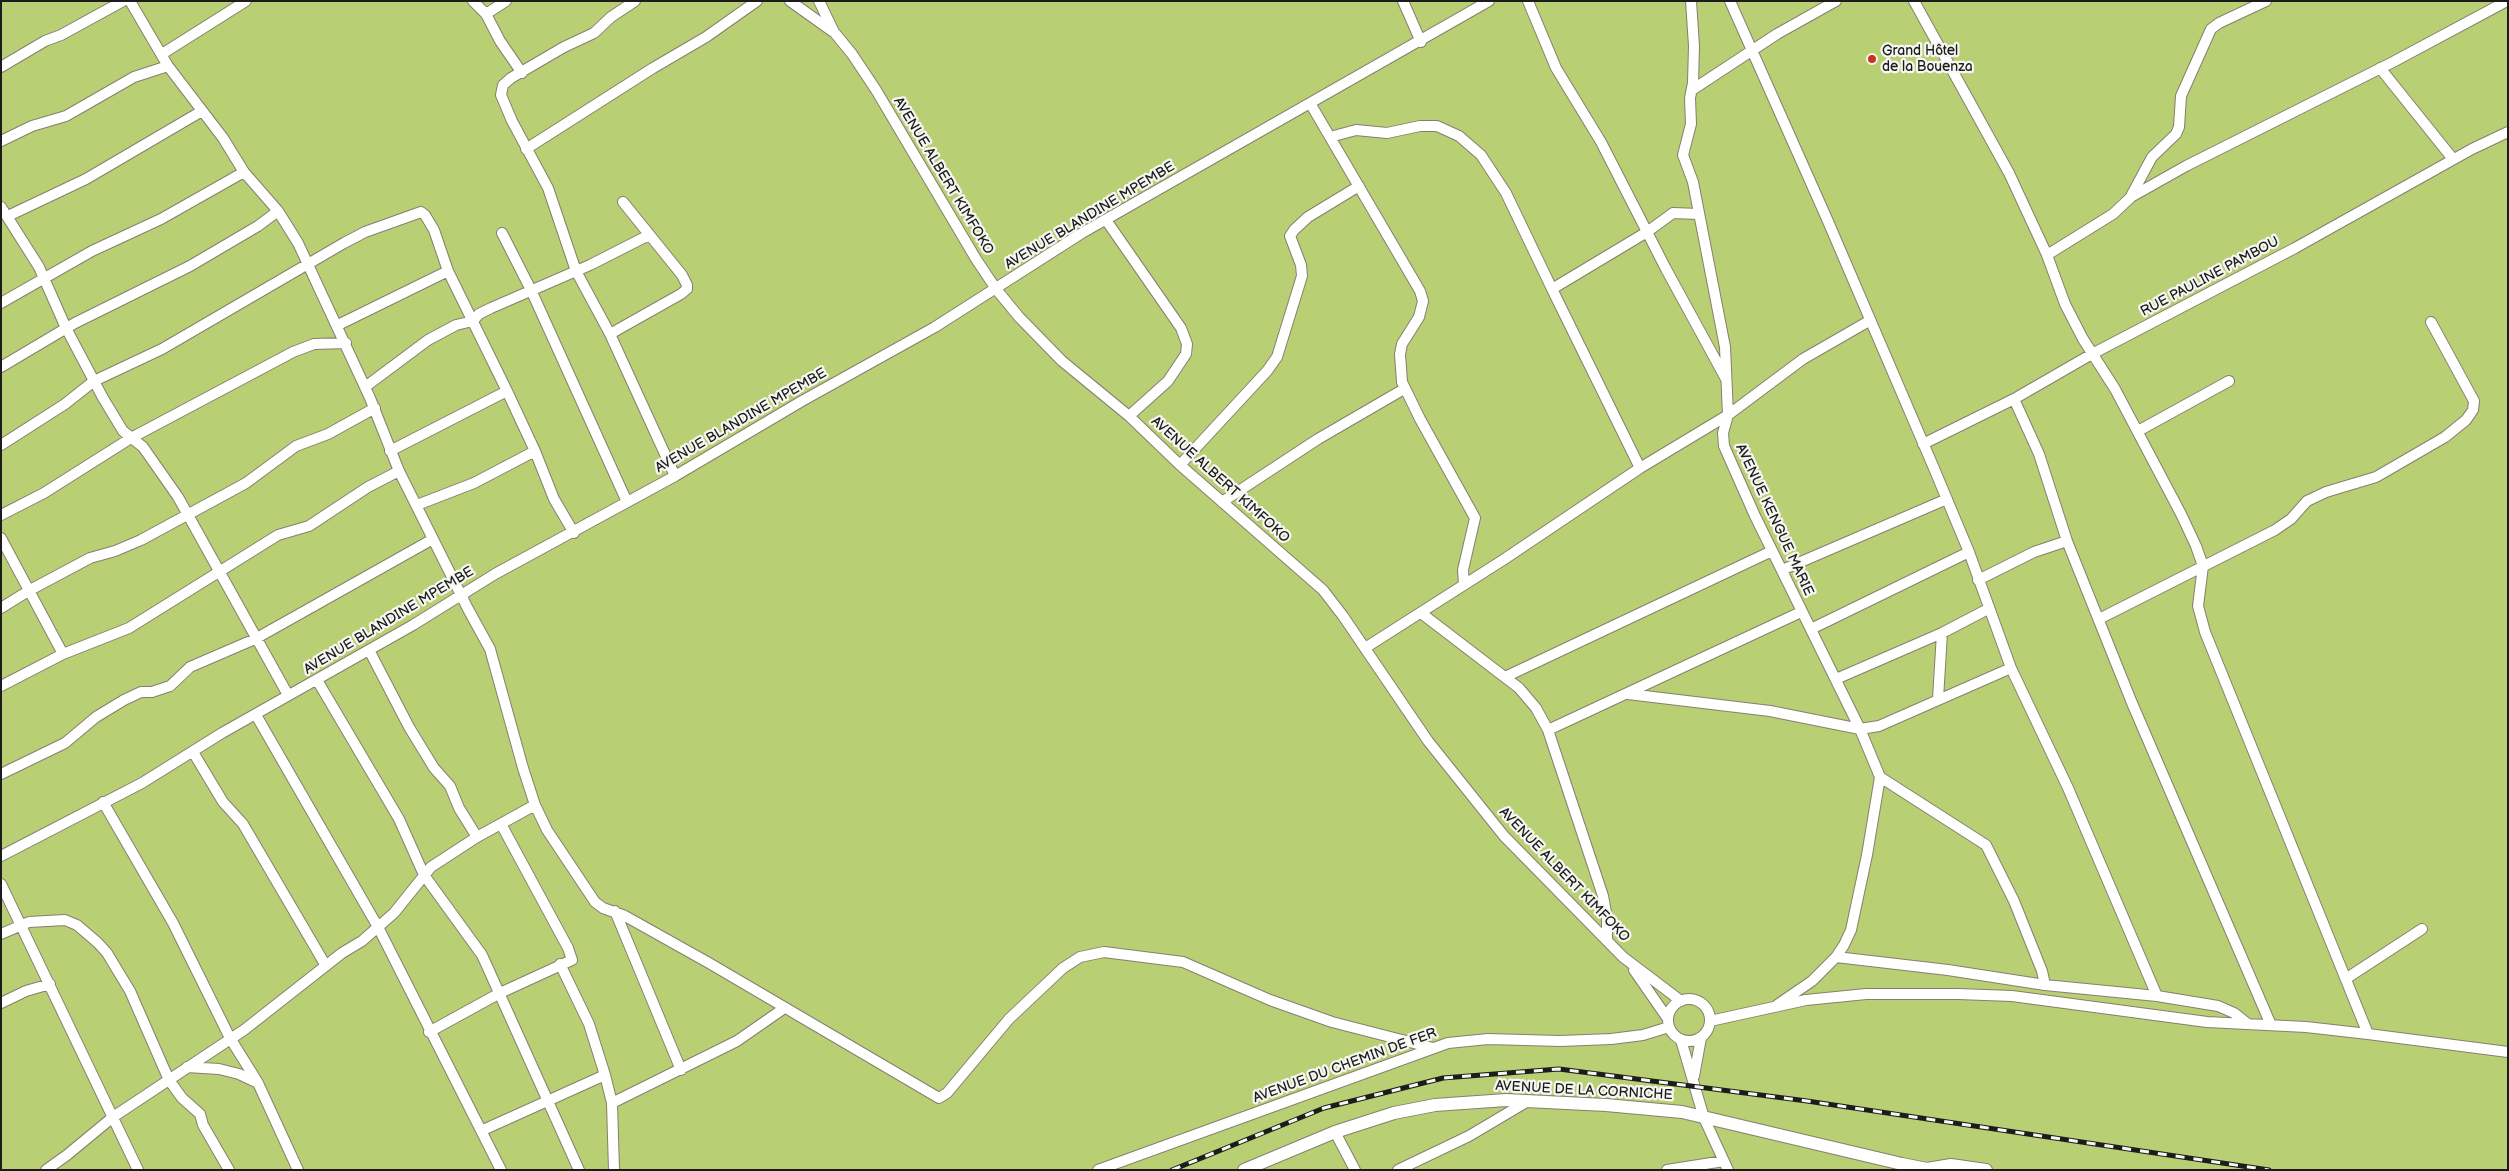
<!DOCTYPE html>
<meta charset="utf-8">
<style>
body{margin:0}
#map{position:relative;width:2509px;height:1171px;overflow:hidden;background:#f4dfc4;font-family:"Balsamiq Sans",sans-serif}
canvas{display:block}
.frame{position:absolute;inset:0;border:2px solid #1c1c1c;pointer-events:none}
</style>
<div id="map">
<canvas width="2509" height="1171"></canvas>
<div class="frame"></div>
</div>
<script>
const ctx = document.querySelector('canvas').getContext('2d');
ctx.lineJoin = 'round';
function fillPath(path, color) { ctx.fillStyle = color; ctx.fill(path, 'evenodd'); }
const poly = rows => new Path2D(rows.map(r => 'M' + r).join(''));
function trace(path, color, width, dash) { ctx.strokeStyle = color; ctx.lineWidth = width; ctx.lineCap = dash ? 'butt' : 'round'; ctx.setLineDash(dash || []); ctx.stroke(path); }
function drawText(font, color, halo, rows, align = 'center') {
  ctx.font = font + ' "Balsamiq Sans",sans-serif'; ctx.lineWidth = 4.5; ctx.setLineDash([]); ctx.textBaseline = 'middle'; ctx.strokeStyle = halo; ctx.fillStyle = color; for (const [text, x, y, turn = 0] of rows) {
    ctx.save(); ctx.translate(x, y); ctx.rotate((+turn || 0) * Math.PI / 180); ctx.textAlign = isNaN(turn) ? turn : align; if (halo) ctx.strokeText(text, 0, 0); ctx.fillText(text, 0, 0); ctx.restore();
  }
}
fillPath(poly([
 [1,1,2508,1,2508,1170,1,1170]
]), '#b9cf73');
const minor = poly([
 [130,1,168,66,223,138,244,172,278,211,298,243,370,398,399,471,468,609,490,649,523,768,535,805,547,830,595,902,603,908,625,916,709,963,939,1098,947,1093,1009,1019,1063,968,1080,957,1104,952,1183,962,1270,1000,1332,1022,1433,1048],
 [473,1,486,14,500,41,522,73],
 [635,1,611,17,594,33,564,47,511,78,503,85,501,95,512,121,548,188,576,271,610,334,675,476],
 [790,1,832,31],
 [819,1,834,32,852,54,876,90,976,259,996,289,1019,317,1062,361,1129,416,1180,465,1323,590,1343,616,1428,741,1504,836,1623,957,1681,1001],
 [1403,1,1421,42],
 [1528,1,1556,68,1601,142,1666,269,1726,379],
 [1691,1,1694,46,1693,83,1690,98,1691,124,1683,155,1693,182,1725,347,1728,415,1723,433,1724,446,1755,516,1860,729,1880,777,1867,855,1851,930,1844,945,1836,957,1812,981,1777,1005],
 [1730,1,1827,219,1933,466,1969,552,2011,668,2068,788,2157,996],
 [1914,1,2009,173,2047,255,2065,304,2083,339,2115,389,2181,514,2196,546,2203,566,2198,606,2205,632,2368,1034],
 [486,14,506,1],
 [162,54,246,1],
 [1,67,45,41,61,35,123,1],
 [2380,68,2453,159],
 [1692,90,1777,34,1836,1],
 [1310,103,1420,291,1423,301,1419,317,1402,344,1400,354,1402,382,1420,419,1475,518,1463,570,1464,584],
 [1330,137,1356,130,1387,133,1420,126,1437,126,1459,136,1481,155,1506,193,1552,289],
 [1,141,32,126,66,116,134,77,168,66],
 [526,149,653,68,706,37,757,1],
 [2131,196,2152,157,2176,134,2179,127,2181,96,2211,29,2219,23,2266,1],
 [1,207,39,267,66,328,103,398,123,431,143,447,178,497,288,695],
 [8,216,86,179,202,111],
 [1106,220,1181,328,1187,344,1186,354,1168,381,1129,416],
 [502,233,531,290,627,502],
 [2047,255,2113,214,2131,197,2186,166,2393,62,2507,1],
 [1,303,92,251,161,219,244,172],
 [338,325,448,271],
 [610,334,681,294,687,289,687,285,682,275,623,202],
 [1,367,75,323,190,266,258,226,278,211],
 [365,387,428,340,456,325,473,321,479,314,491,308,590,265,649,235],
 [2014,399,2039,454,2067,541,2132,703,2271,1025],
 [2138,431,2229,381],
 [1923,444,2014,399,2092,354,2295,248,2472,149,2508,132],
 [1,445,65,404,94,381,162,349,344,243,365,232,421,212,425,215,434,230,448,271,507,391,535,451,554,499,574,533],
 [390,451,507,391],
 [1180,465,1267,371,1277,357,1302,276,1301,265,1290,236,1294,230,1308,217,1359,186],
 [1640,468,1552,289,1647,232,1673,213,1698,214],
 [1222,502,1318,439,1404,389],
 [417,505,474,483,535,451],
 [1,515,44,493,131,438,293,352,314,344,346,343],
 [1,538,63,654,1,686],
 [1782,570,1947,499],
 [1978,580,2034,552,2067,541],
 [1,608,30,590,90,558,115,551,141,540,246,483,296,446,328,434,375,408],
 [1421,613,1519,688,1536,708,1548,730,1603,896,1607,918,1607,940],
 [2099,619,2275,530,2291,519,2307,501,2326,492,2376,477,2445,437,2466,420,2473,410,2474,401,2431,322],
 [1811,629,1969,552],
 [1365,648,1503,560,1640,468,1728,415,1803,359,1869,321],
 [369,650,409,727,434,768,450,786,459,808,477,837],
 [63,654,129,628,278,535,309,526,368,487,399,471],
 [1505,677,1772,551],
 [1836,679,1942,633,1988,609],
 [317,680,399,819,424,875,482,955,579,1170],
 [1628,694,1770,711,1860,729,1879,726,2011,668],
 [1938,699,1942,633],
 [256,715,378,927,501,1170],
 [1548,730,1801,612],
 [193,752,223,802,243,824,326,966],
 [1,774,65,743,96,717,124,700,141,692,152,692,170,686,190,667,255,639,433,539],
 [1880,777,1986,845,2014,901,2042,971,2045,985],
 [103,802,173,923,230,1038,258,1083,298,1170],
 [1,856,142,783,222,733,413,625,495,574,675,476,802,401,935,327,1082,233,1489,1],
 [1,884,138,1170],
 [615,911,681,1070],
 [1,934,29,922,65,920,77,925,98,943,107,953,130,991,169,1080,182,1098,200,1114,203,1125,229,1170],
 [1836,957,1948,970,2045,985,2157,996,2218,1006,2234,1013,2248,1024],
 [560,964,589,1024,605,1075,612,1103,614,1170],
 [1634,970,1668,1019],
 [2347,978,2422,929],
 '1668 1020a21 21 0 1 1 42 0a21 21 0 1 1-42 0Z',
 [1,1003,26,991,50,984],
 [1710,1021,1806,1000,1866,994,1958,994,2012,996,2207,1022,2306,1027,2368,1034,2508,1052],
 [429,1032,500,993,572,960,568,948,501,824],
 [1681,1040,1704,1118,1728,1170],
 [187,1067,219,1069,239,1074,258,1083],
 [1694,1076,1701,1038],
 [612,1103,737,1041,783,1009],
 [483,1130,605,1075],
 [1335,1132,1355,1170],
 [46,1170,67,1155,113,1117,244,1030,342,953,362,941,394,913,431,867,477,837,535,805],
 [1098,1170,1448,1043,1488,1039,1560,1041,1611,1039,1643,1035,1669,1027],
 [1398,1170,1469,1136,1528,1101],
 [1667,1170,1724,1161]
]);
const tertiary = poly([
 [1244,1170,1335,1132,1394,1113,1435,1105,1506,1100,1606,1105,1682,1112,1902,1164,1927,1169,1951,1165,1986,1170]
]);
trace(minor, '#887e70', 12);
trace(tertiary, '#887e70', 14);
trace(minor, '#fff', 10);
trace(tertiary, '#fff', 12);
const rail = poly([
 [1172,1170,1324,1108,1443,1078,1559,1069,1807,1101,2269,1170]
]);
trace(rail, '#1c1c1c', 5);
trace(rail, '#f6f6f2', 3, [9]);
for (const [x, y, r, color] of [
 [1872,59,5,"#c8321e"]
]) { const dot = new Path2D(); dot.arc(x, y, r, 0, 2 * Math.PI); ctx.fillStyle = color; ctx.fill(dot); trace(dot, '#f6f6f2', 2); }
drawText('14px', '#1c1c1c', '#f6f6f2', [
 ["Grand Hôtel",1882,51],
 ["de la Bouenza",1882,67]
], 'left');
drawText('14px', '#1c1c1c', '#f6f6f2', [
 ["AVENUE ALBERT KIMFOKO",943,176,59],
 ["AVENUE BLANDINE MPEMBE",1090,216,-31],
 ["RUE PAULINE PAMBOU",2210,277,-28],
 ["AVENUE BLANDINE MPEMBE",741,421,-30],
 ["AVENUE ALBERT KIMFOKO",1220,480,42],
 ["AVENUE KENGUE MARIE",1774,520,65],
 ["AVENUE BLANDINE MPEMBE",389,621,-31],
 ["AVENUE ALBERT KIMFOKO",1564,875,46],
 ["AVENUE DU CHEMIN DE FER",1345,1066,-20],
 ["AVENUE DE LA CORNICHE",1584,1091,3]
]);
</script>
